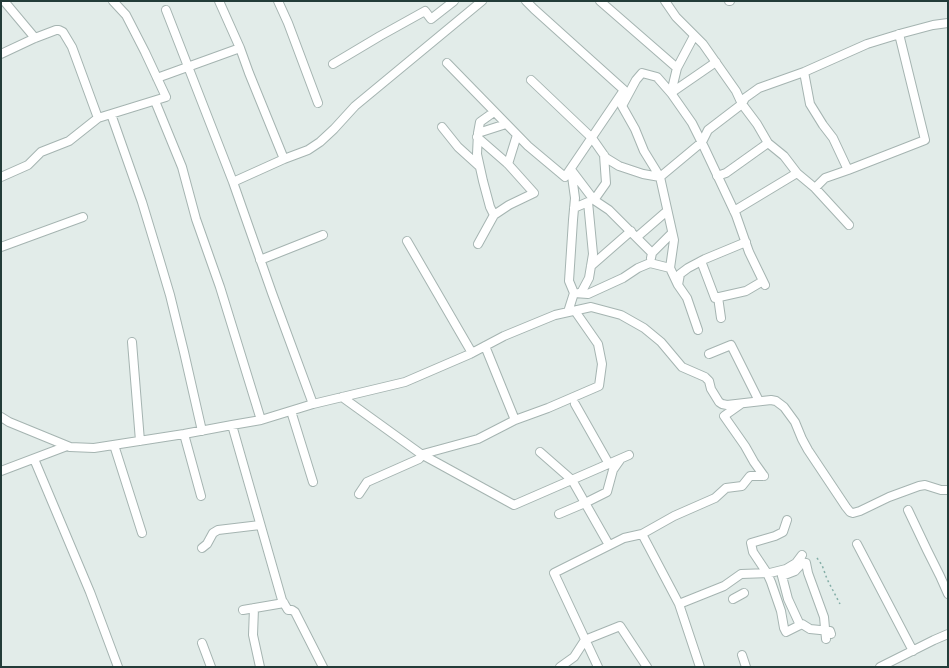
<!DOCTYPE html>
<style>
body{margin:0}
#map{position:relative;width:949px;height:668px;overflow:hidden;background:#e2ece9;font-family:Roboto,sans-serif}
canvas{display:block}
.frame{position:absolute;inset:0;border:2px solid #233c39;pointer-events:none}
</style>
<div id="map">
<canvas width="949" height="668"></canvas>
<div class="frame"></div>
</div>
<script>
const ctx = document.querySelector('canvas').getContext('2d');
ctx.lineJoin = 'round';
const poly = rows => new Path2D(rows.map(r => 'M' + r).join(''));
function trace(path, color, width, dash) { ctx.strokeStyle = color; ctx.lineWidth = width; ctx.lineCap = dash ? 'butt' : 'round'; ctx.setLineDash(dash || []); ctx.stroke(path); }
const minor = poly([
 [4,1,35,38],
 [219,1,240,48,249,73,284,159],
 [278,1,288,23,318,103],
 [600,1,677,68],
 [665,1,676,17,703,44,736,91,742,104],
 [729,1,730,1],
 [166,10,233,182,272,293,313,404],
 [694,36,677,68,671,93,692,123,704,147,736,215,749,252,765,285],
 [1,54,35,38,56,30,59,30,63,32,72,47,98,118],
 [447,63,528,146,565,177,624,90,534,9,526,1],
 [333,64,380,36,425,11,431,19,454,1],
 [804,72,810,104,823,125,833,138,848,170,825,178,815,188],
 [157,78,240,48],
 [531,80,592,138,606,158,619,166,643,174,660,177],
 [155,101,182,167,196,219,220,287,261,420],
 [742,104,745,98,759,88,804,72,867,44,903,33,933,25,948,23],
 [111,114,142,202,159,258,170,295,184,352,202,431],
 [442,127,458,147,479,166],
 [478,133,506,124],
 [477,137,508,164,534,193,509,205,494,215],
 [508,164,517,135],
 [571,169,575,198,573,220,569,281,574,293],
 [848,170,925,140,899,34],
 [572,171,594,200,609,210,652,253],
 [717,176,726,173,768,143,784,156,797,173],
 [1,177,28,165,41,152,69,141,98,118,166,97,145,52,126,15,113,1],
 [660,177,644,151,635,129,622,106,636,80,642,73,657,77,671,93,716,62],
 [233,182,284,159,308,150,320,142,334,129,355,106,482,1],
 [594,200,606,183,604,155],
 [574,208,588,202,593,254,589,278,581,293],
 [734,211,797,173,815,188,849,225],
 [637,237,667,211],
 [407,241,472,353],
 [478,244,494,215,490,207,483,181,477,154,478,133,480,122,494,112],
 [1,247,83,217],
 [651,258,652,253,672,233],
 [260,260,323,235],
 [701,261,715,298,746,291,763,281],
 [591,266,631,231],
 [678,285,670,268,674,240,660,177,702,142,708,130,742,104,757,124,768,143],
 [718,297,721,318],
 [568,312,574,293,588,294,623,278,638,268,650,263,670,268],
 [698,330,687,298,678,285,680,274,688,268,705,259,746,242],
 [132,342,140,441],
 [485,346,515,420],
 [709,354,731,345,759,401],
 [342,397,421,454,514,505,629,455],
 [575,404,609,464],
 [741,404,724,416,745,446,754,462,764,476],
 [291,411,313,482],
 [1,417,9,422,70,447,94,448,184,434,232,425,261,420,313,404,405,382,470,354,504,336,555,315,591,307,621,315,644,328,661,342,682,367,705,377,709,381,711,389,719,402,722,404,727,405,771,400,776,401,784,407,795,422,802,439,808,450,846,507,850,512,853,513,860,511,889,497,919,486,925,485,941,490,948,490],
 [232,425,282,600,288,610,292,610,295,612,323,667],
 [184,434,201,496],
 [114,445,142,533],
 [540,452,572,480,609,545],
 [34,459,90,592,118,667],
 [1,471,67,446],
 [359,494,367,482,419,459,423,454,478,439,515,420,548,408,599,386,602,364,598,344,575,311],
 [908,510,927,550,940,576,948,594],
 [559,514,585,503,607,492,613,470,620,460],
 [787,520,783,532,775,536,751,543,753,552,767,573,771,582,781,611,784,628,786,632,802,624,810,629,830,631,831,634],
 [857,544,913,651],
 [202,548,207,544,213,533,218,530,260,525],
 [806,563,808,573,824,617,826,639],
 [733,599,744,593],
 [679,604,642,534,674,516,715,498,726,488,742,486,750,476,764,476],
 [254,608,253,635,260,667],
 [243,610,284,603],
 [800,625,788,599,782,576,795,571,803,562],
 [202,643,211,667],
 [742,655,746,667],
 [560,667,574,657,585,640,620,626,647,667],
 [598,667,554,573,624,538,642,534],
 [700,667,679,604,724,586,741,574,770,573,786,569,796,563,802,555],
 [880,667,934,640,948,634]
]);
trace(minor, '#a5b4b1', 10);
trace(poly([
 [817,558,822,565,827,579,840,604]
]), '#84aea7', 1.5, [2, 3]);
trace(minor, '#fff', 8);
</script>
